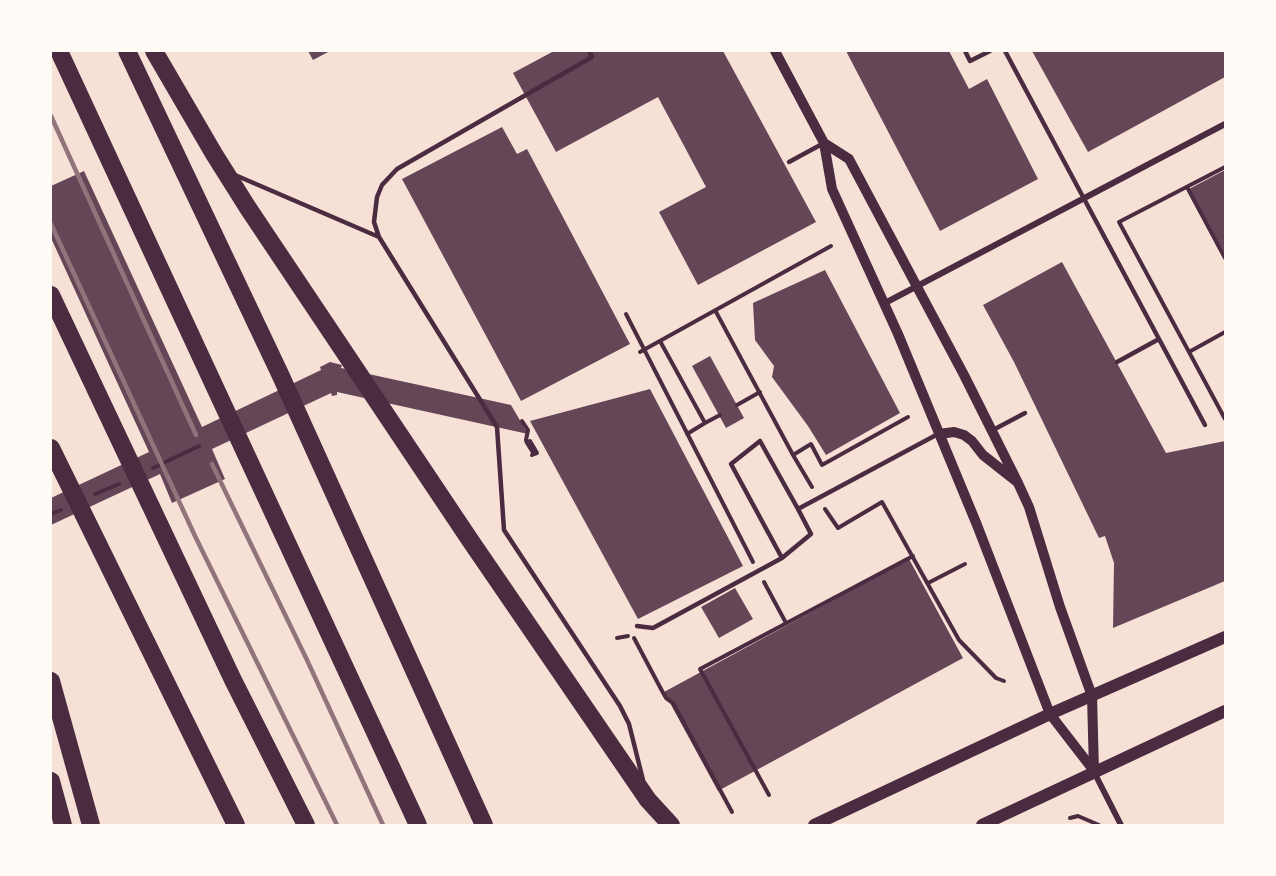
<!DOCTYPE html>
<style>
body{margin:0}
#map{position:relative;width:1276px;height:876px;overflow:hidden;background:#f7e1d7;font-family:Cabin,sans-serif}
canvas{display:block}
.frame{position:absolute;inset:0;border:52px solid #fffaf5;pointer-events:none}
</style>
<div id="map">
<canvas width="1276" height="876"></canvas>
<div class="frame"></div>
</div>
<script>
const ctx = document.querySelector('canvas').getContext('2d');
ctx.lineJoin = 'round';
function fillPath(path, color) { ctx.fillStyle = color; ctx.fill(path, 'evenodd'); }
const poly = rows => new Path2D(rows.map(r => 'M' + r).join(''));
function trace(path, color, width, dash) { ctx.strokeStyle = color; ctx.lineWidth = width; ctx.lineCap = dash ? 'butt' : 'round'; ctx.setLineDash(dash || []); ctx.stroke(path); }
fillPath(poly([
 [308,51,330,51,313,60],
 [554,51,723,51,816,222,698,285,659,212,706,187,658,97,556,152,513,73],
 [846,51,949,51,969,89,987,79,1038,179,940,231],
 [1032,51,1225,51,1225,77,1088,152],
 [502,127,517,154,527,149,630,344,521,401,402,179],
 [1225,170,1225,254,1189,189],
 [84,171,202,427,321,370,320,367,330,362,342,365,341,368,511,405,528,434,337,392,337,395,332,396,331,393,212,449,225,479,172,503,160,474,51,525,51,498,149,452,51,238,51,186],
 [1062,262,1166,453,1225,441,1225,581,1113,628,1114,563,1105,536,1099,538,1014,362,983,305],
 [825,270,900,413,826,455,808,426,772,377,774,366,755,340,753,303],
 [710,356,744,418,726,428,692,366],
 [650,389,743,566,638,619,530,421],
 [909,559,963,658,718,791,664,692],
 [735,588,753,619,719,638,701,607]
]), '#644757');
trace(poly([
 [1225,167,1119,222,1189,352,1225,332],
 [1187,187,1225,258],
 [715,310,793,455,811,444,822,465,908,417],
 [626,314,753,562],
 [660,341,705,423,720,415],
 [640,352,831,246],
 [1189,352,1225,419],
 [737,405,760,392],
 [522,421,528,430,526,440,527,443,534,454,537,453,530,441,528,442,534,454,532,455],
 [687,434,705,423],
 [793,455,812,487],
 [153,468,199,446],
 [95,494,119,484],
 [825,509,838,528,882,502,959,640,996,678,1004,681],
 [51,514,61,510],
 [764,582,786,623],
 [928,583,965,564],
 [617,638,628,636],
 [634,638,661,689,666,698,673,703,732,812],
 [769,795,700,669,913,556],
 [1070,818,1078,816,1099,825]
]), '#4a2c40', 4);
trace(poly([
 [589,51,592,57,397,169,382,185,377,197,374,222,379,237,497,427,504,530,620,706,629,724,643,780],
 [965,51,970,61,990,51],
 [1005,51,1205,425],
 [789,162,824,143],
 [235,175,379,237],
 [1117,362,1159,339],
 [993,430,1025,413],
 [798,509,811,534,782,558,731,464,760,441,798,509,938,434],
 [637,626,653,628,782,558]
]), '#4a2c40', 4.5);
trace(poly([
 [885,303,1225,124],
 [1094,772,1121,825]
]), '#4a2c40', 6);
trace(poly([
 [775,51,824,143,832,189,898,334,977,525,1050,714,1094,771],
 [824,143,849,159,964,375,1018,483,1029,507,1060,607,1092,696,1094,771],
 [939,434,954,432,964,435,972,441,983,455,1016,481]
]), '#4a2c40', 10);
trace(poly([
 [814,825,1050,714,1225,637],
 [982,825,1225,711]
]), '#4a2c40', 12);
trace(poly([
 [59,51,418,825],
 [127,51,280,374,484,825],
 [154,51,214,154,248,208,470,540,648,800,671,825],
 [51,295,233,680,306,825],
 [51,448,236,825],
 [51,681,91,825],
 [51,781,63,825]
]), '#4a2c40', 18);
trace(poly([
 [51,116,196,435],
 [51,224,195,536,337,825],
 [212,464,307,660,383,825]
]), '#8f747c', 4.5);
</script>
